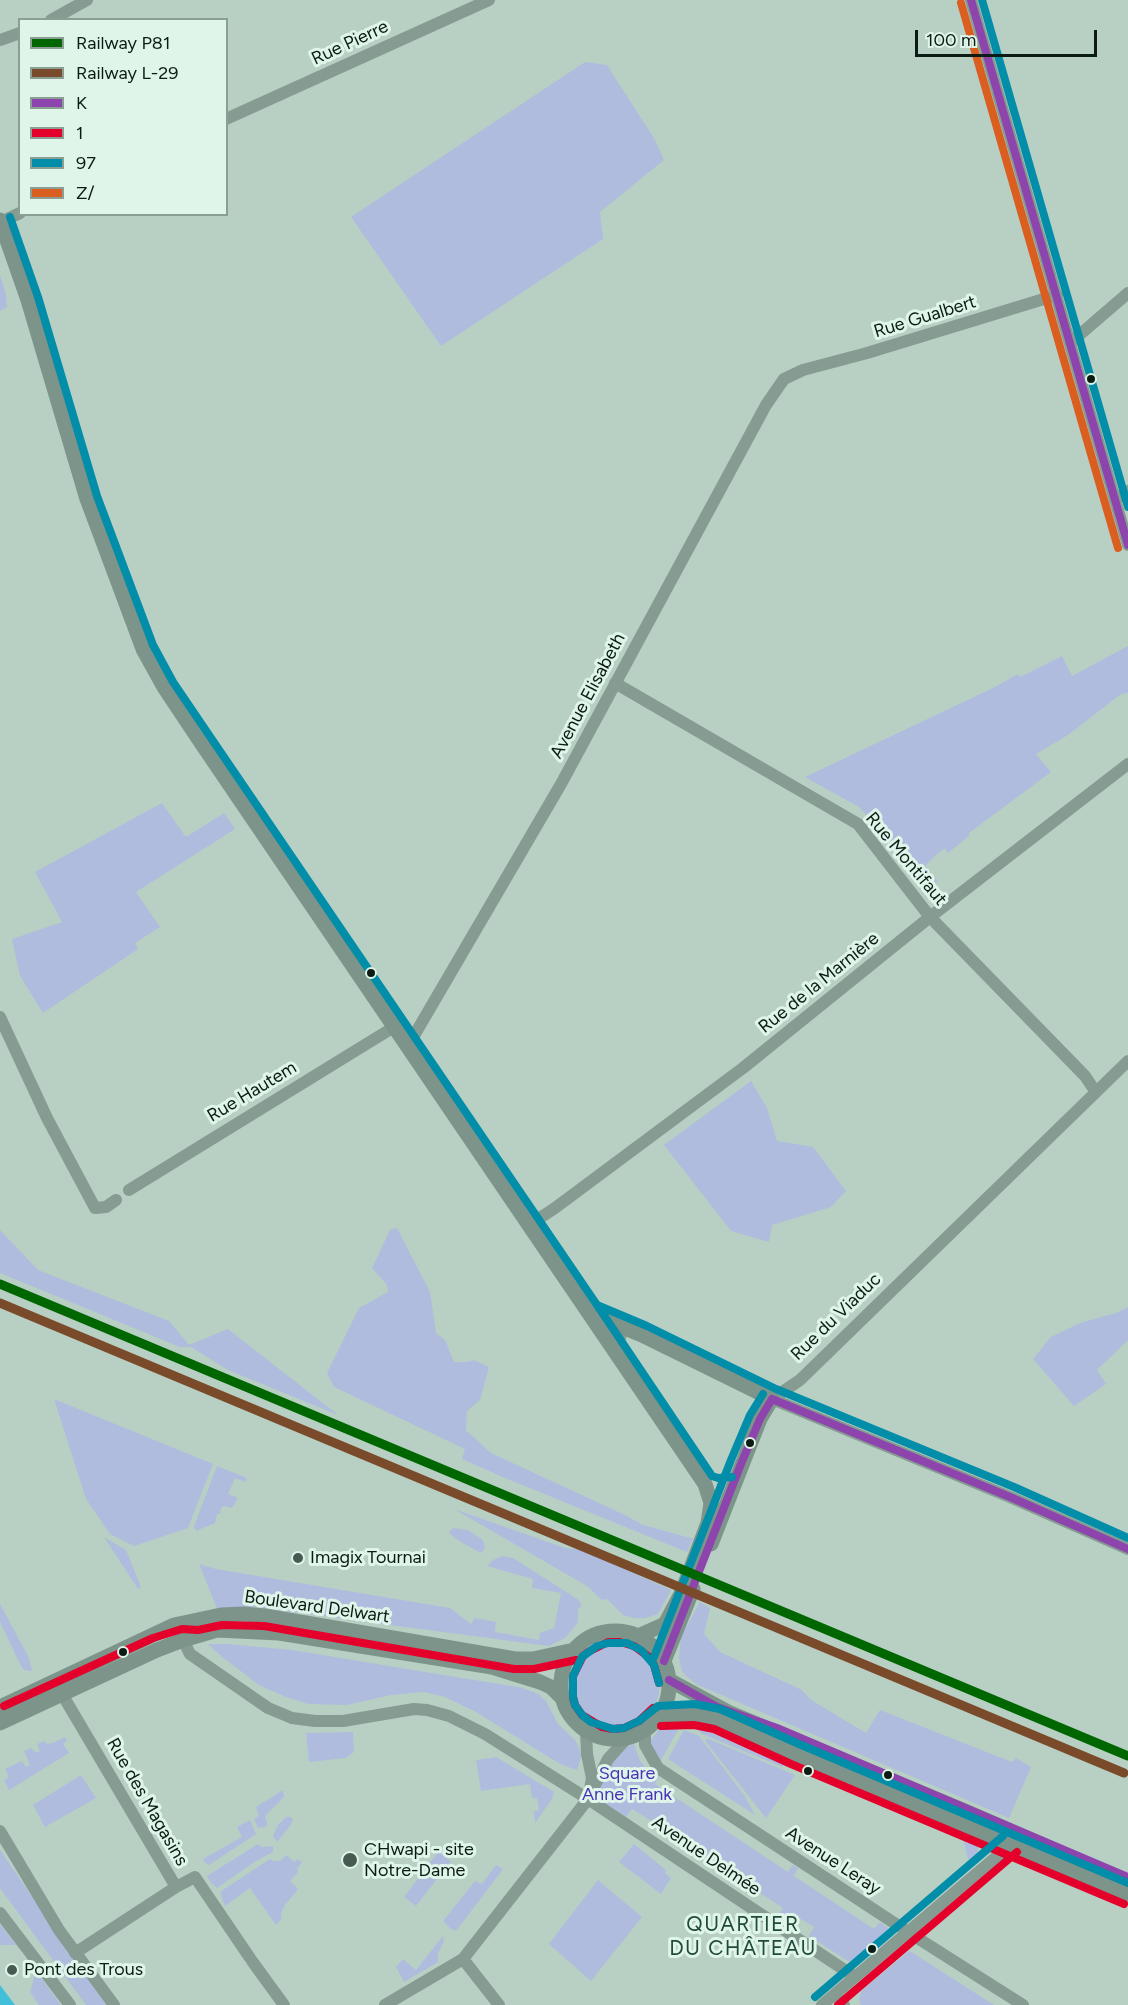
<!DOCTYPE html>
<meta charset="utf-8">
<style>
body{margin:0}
#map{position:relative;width:1128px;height:2005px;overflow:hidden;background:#b8d0c4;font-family:Figtree,sans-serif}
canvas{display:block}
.legend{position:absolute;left:18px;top:18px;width:210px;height:198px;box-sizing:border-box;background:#dff5e9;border:2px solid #8b9e94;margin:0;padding:8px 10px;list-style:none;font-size:18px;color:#0c1c14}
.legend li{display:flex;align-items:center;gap:12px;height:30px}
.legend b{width:30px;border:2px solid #8b9e94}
.scale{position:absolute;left:915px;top:30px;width:182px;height:27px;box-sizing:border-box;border:3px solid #0c1c14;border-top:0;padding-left:8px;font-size:18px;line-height:21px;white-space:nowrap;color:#0c1c14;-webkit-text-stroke:4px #dff5e9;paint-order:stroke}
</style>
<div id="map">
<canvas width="1128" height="2005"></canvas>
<ul class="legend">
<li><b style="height:8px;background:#060"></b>Railway P81</li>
<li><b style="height:8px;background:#7a4b2a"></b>Railway L-29</li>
<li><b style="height:8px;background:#8e44ad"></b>K</li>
<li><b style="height:8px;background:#e4002b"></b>1</li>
<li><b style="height:8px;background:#028da9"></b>97</li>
<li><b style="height:8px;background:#db5e21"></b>Z/</li>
</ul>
<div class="scale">100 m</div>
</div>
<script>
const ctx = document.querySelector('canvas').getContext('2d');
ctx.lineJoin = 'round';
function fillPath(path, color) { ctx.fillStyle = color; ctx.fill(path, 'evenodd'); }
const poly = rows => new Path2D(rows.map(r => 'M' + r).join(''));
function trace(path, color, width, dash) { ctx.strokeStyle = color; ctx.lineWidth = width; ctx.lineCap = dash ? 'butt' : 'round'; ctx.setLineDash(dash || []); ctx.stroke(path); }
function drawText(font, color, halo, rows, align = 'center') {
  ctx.font = font + ' Figtree,sans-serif'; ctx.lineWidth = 6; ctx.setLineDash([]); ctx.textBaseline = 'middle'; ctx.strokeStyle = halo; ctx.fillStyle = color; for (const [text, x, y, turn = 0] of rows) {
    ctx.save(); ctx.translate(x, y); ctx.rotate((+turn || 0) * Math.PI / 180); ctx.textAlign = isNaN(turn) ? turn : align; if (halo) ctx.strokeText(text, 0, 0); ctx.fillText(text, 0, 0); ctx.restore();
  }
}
fillPath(poly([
 [585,62,607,65,655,140,664,160,600,212,603,239,441,346,351,217],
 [0,275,6,294,7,307,0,311],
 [1128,646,1128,693,1121,694,1068,735,1036,754,1051,772,969,833,969,836,948,853,945,848,936,855,925,866,938,881,930,887,859,807,805,777,993,688,1018,674,1020,677,1062,656,1072,676],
 [162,803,186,837,224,813,235,829,136,892,160,927,135,943,138,949,43,1013,20,976,12,939,62,922,35,872],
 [751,1081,767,1108,777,1141,813,1147,846,1191,831,1207,772,1225,769,1242,731,1231,664,1145],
 [397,1228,430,1292,436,1333,445,1340,454,1362,468,1362,474,1360,489,1367,480,1400,467,1411,466,1430,491,1453,625,1515,643,1525,698,1540,692,1540,687,1552,505,1478,462,1459,465,1449,334,1387,327,1373,359,1308,388,1292,387,1285,372,1268,390,1230],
 [0,1230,38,1270,169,1321,189,1345,228,1329,338,1415,228,1370,191,1347,180,1347,0,1273],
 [1128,1307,1128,1340,1097,1370,1106,1384,1074,1406,1033,1359,1051,1337,1080,1323,1116,1313],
 [54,1399,213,1464,188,1528,134,1546,110,1534,86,1499],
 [217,1466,247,1478,245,1482,235,1478,228,1494,238,1498,232,1508,224,1506,221,1508,220,1514,217,1514,215,1523,196,1531,194,1526],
 [454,1509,565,1548,582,1550,671,1590,658,1614,646,1618,634,1618,623,1615,607,1599,602,1600,587,1586],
 [453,1528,468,1530,483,1540,485,1548,481,1553,459,1541,449,1533],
 [104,1537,126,1550,141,1587,138,1589],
 [502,1556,513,1558,579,1600,582,1607,578,1608,578,1622,565,1638,549,1646,254,1607,218,1611,199,1564,216,1569,450,1608,471,1624,475,1618,496,1622,495,1632,539,1640,540,1633,554,1628,561,1593,532,1588,533,1579,487,1566,493,1560],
 [700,1602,710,1608,704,1634,720,1652,802,1690,811,1700,866,1733,880,1710,1012,1762,1016,1758,1031,1767,1009,1818,698,1685,687,1677,682,1671,679,1658,681,1637],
 [0,1604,29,1658,32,1671,24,1670,21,1666,0,1622],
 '570 1684a45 45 0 1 1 90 0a45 45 0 1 1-90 0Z',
 [208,1644,228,1644,292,1650,523,1688,538,1694,546,1701,558,1724,575,1740,582,1754,577,1770,560,1764,476,1712,445,1697,424,1692,391,1695,347,1705,308,1704,286,1697,259,1685,221,1656],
 [677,1718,675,1723,679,1728,660,1762,651,1752,651,1740,662,1726],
 [697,1726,747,1745,754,1750,756,1749,781,1760,784,1765,782,1767,702,1734,695,1727],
 [684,1730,699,1736,744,1795,755,1815,668,1759],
 [353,1732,354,1752,346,1758,309,1762,306,1733],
 [65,1737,67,1741,63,1744,69,1753,9,1790,4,1780,9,1778,5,1769,22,1761,26,1767,30,1765,24,1751,31,1748,36,1753,40,1751,37,1744,45,1741,47,1744,53,1743],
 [706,1738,795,1775,766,1818,706,1742],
 [634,1744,640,1761,646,1768,659,1776,655,1784,788,1872,793,1865,798,1868,794,1876,874,1929,880,1922,888,1928,888,1936,860,1960,854,1962,848,1961,809,1936,814,1927,791,1913,786,1921,783,1920,778,1916,783,1908,650,1820,632,1809,626,1817,603,1802,599,1792,608,1764,626,1747],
 [496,1757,554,1792,552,1799,535,1823,534,1811,539,1811,537,1798,532,1798,530,1784,481,1791,476,1760],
 [81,1775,96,1798,45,1827,33,1805],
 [283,1790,284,1797,265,1816,267,1822,266,1827,258,1828,254,1819,259,1816,256,1807],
 [286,1817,291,1817,293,1820,290,1826,277,1842,273,1836,278,1825],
 [250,1820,256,1834,209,1865,204,1862,203,1859,242,1837,237,1827],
 [965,1835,973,1838,978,1845,978,1857,973,1862,968,1859,963,1839],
 [258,1844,261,1847,273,1846,273,1852,256,1861,217,1888,211,1883,207,1876],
 [634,1844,666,1870,665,1873,671,1878,661,1894,619,1862],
 [0,1850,106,2005,86,2005,0,1888],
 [438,1852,451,1861,416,1906,404,1897],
 [286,1855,294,1862,297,1859,302,1862,297,1869,298,1872,290,1881,298,1889,285,1905,281,1913,282,1918,276,1925,250,1888,225,1906,220,1892,270,1859,274,1861,280,1861],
 [496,1865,503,1869,456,1931,450,1928,443,1921,475,1881,482,1884],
 [598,1880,642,1917,591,1981,549,1944],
 [0,1924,16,1945,0,1945],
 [443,1936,444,1941,438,1953,438,1962,404,1982,396,1967,403,1959,416,1970],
 [909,1951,913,1953,994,2005,861,2005,859,1999,861,1991],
 [36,1971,61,2005,39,2005,30,1992]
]), '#afbcde');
fillPath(poly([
 [0,1984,0,1985,15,2005,0,2005]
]), '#42c0da');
trace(poly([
 [971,0,1128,545],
 [51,20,87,0],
 [0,40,20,33],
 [226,119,489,0],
 [1,222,20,213],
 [1070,343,1128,293],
 [1115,501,1128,491],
 [615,683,858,824,930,917,1085,1076,1095,1091],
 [0,1017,47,1118,95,1208,106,1207,116,1200],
 [408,1046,561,784,766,405,784,379,803,370,867,353,1057,295],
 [129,1190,394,1027],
 [529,1225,555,1208,743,1068,930,917,1128,764],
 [615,1351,622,1332,630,1329],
 [772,1399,800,1380,1128,1061],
 [772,1399,1010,1497,1128,1549],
 [183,1640,190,1654,268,1708,292,1718,315,1721,343,1721,414,1709,427,1710,449,1716,485,1734,588,1799,855,1977],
 [62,1694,176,1887],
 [645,1730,645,1745,658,1768,908,1932,1023,2005],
 [586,1731,587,1754,592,1778,588,1799,608,1759,627,1738],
 [0,1831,59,1930,114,2005],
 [0,1913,70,2005],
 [75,1953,176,1887,195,1877,250,1958],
 [463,1959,499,2005],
 [252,1961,284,2005],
 [835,1994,844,2005],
 [385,2005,463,1959,588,1799],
 [822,2005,1002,1852,1012,1838]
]), '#869b91', 12);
trace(poly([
 [0,220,28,300,87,499,143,649,164,687,202,744,705,1484,711,1503,708,1523,682,1592,665,1624,638,1636],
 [590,1313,642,1335,772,1399,760,1419,711,1544],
 '561 1685a54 54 0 1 1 108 0a54 54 0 1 1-108 0Z',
 [664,1661,693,1589],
 [669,1680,730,1713,967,1812,1128,1882],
 [0,1707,174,1625,221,1615,244,1614,265,1616,515,1659,533,1659,574,1650],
 [660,1716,695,1714,717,1719,795,1754,808,1759,1128,1894],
 [0,1723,157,1650,183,1640,217,1630,279,1633,492,1667,540,1682,551,1687,562,1698]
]), '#7d948a', 15);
trace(poly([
 [971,0,1128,545],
 [772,1399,1010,1497,1128,1549],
 [664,1661,741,1464,760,1419,772,1399],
 [669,1680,717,1707,777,1728,1128,1877]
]), '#8e44ad', 8);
trace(poly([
 [4,1706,153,1638,182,1629,198,1630,222,1625,264,1626,514,1669,534,1669,576,1660],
 [653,1708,639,1721,624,1728,613,1729,602,1727,582,1715,575,1705,573,1697,573,1676,583,1656,588,1652,608,1642,620,1642,634,1646,649,1657,654,1665,659,1683],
 [661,1726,694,1725,714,1729,791,1764,1124,1904],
 [838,2005,1017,1852]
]), '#e4002b', 8);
trace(poly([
 [982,0,1128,507],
 [10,217,38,297,97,496,153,645,173,682,211,738,597,1305,647,1326,776,1389,1014,1487,1128,1538],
 [595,1302,712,1476,718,1478,732,1477],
 [654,1657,731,1460,750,1415,763,1394],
 [659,1683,654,1665,641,1650,627,1643,608,1643,597,1646,582,1657,573,1676,573,1697,575,1705,582,1715,591,1722,613,1729,624,1728,639,1721,658,1706,695,1704,720,1709,799,1744,1128,1883],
 [815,1997,1003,1836]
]), '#028da9', 8);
trace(poly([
 [961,3,1118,548]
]), '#db5e21', 8);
trace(poly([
 [0,1284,1128,1756]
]), '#060', 9);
trace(poly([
 [0,1303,1124,1773]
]), '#7a4b2a', 9);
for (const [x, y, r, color] of [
 [1091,379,5,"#0c1c14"],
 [371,973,5,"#0c1c14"],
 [750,1443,5,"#0c1c14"],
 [298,1558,6,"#485b52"],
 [123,1652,5,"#0c1c14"],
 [808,1771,5,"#0c1c14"],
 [888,1775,5,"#0c1c14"],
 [350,1860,8,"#485b52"],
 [872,1949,5,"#0c1c14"],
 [12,1970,6,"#485b52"]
]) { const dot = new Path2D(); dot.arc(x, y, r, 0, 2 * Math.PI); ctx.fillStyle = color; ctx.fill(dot); trace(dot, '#dff5e9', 2); }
drawText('18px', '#0c1c14', '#dff5e9', [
 ["Rue Pierre",350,43,-25],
 ["Rue Gualbert",925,317,-17],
 ["Avenue Elisabeth",588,696,-62],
 ["Rue Montifaut",906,859,50],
 ["Rue de la Marnière",819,983,-39],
 ["Rue Hautem",252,1092,-31],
 ["Rue du Viaduc",836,1317,-44],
 ["Boulevard Delwart",317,1607,8],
 ["Rue des Magasins",147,1802,60],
 ["Avenue Delmée",706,1856,34],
 ["Avenue Leray",833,1861,33]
]);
drawText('18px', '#0c1c14', '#dff5e9', [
 ["Imagix Tournai",310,1558],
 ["CHwapi - site",364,1850],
 ["Notre-Dame",364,1871],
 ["Pont des Trous",24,1970]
], 'left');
drawText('18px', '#4933b8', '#dff5e9', [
 ["Square",627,1774],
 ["Anne Frank",627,1795]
]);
ctx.letterSpacing = '1.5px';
drawText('21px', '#224a38', '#dff5e9', [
 ["QUARTIER",743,1925],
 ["DU CHÂTEAU",743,1949]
]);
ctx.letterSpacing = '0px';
</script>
